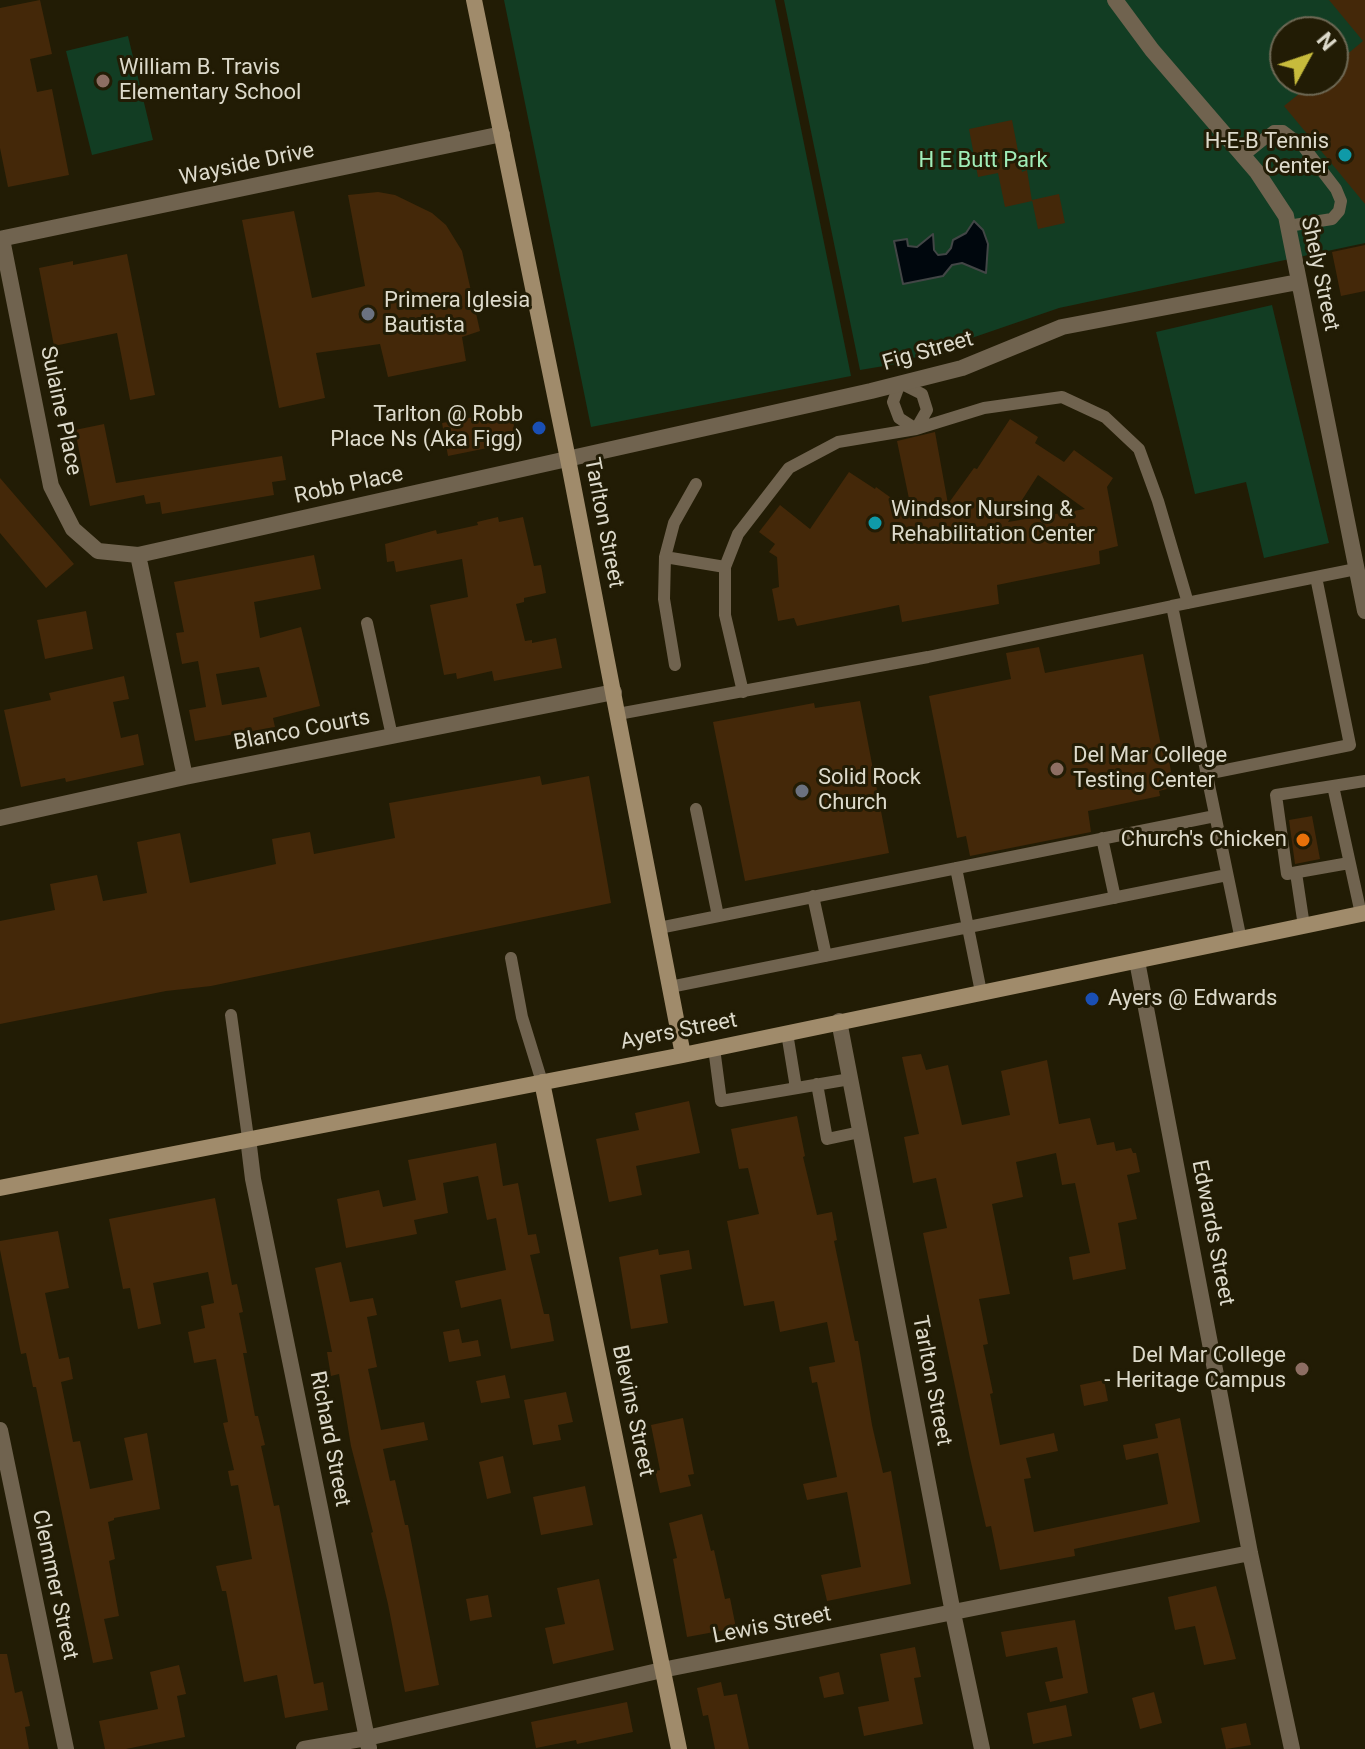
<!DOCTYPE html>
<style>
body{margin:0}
#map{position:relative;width:1365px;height:1749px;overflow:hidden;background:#221c05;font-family:Roboto,sans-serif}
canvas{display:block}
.north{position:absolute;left:1269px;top:16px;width:80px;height:80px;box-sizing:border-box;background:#221c05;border:2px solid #6d6854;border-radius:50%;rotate:50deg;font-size:22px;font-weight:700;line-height:32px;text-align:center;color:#dddacb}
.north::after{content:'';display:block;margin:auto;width:28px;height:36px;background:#c7bb3c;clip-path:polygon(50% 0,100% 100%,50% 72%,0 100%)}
</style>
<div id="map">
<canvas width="1365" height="1749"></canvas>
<div class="north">N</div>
</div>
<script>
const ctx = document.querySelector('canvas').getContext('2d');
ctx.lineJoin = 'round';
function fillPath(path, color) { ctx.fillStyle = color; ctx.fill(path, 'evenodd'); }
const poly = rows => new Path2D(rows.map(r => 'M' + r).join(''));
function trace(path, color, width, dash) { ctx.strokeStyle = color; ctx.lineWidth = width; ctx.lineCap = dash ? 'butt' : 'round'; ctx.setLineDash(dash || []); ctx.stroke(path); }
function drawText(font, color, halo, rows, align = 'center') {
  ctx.font = font + ' Roboto,sans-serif'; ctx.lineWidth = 6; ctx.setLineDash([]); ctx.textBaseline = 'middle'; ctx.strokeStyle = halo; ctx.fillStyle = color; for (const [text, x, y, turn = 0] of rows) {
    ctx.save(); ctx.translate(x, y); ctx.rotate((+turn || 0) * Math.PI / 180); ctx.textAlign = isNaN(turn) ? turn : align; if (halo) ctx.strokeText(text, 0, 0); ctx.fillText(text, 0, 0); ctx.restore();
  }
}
fillPath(poly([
 [504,0,775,0,851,376,591,427],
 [784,0,1365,0,1365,243,1059,308,896,364,860,370],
 [1285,32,1333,32,1333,80,1285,80],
 [128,36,153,140,92,155,66,51],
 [1272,305,1329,543,1264,558,1246,482,1195,494,1156,332]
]), '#123d23');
const water = poly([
 [974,221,983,230,988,244,986,273,962,263,952,265,943,276,903,284,894,241,907,239,908,246,917,247,933,234,934,250,938,255,946,254,951,248,953,240,966,233,974,221]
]);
fillPath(water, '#00070d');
trace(water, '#424646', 2);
fillPath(poly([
 [40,0,52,54,30,59,37,92,52,89,69,175,8,187,0,148,0,8],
 [1329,0,1365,0,1365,204,1284,106,1316,80,1333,80,1333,66,1363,41],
 [1012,120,1022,172,1027,170,1032,201,1005,207,998,173,978,177,969,129],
 [378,192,395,195,432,213,446,225,462,251,480,331,462,337,466,361,388,377,380,344,316,353,325,398,279,408,242,220,294,211,312,298,365,286,348,195],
 [1059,194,1065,223,1038,229,1032,200],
 [1365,245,1365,291,1341,296,1332,252],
 [127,254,155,395,130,400,117,333,54,346,39,268,73,261,73,265],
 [511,410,517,442,448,456,442,423],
 [1010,419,1038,437,1035,443,1064,462,1074,450,1113,478,1107,487,1118,546,1099,551,1100,564,997,585,999,604,902,622,899,605,797,626,794,618,778,621,772,589,779,587,777,557,769,552,775,544,759,532,780,505,810,529,849,472,875,489,876,487,912,513,897,441,935,432,948,504,974,468,977,469],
 [1038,475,1085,509,1008,522],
 [104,424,116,483,282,456,286,480,272,482,274,495,162,514,160,502,146,504,144,495,90,506,75,430],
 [0,478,74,564,46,588,0,533],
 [498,517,499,522,523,517,534,566,541,565,546,593,524,598,524,602,516,604,525,641,532,640,532,643,556,638,562,668,494,681,492,671,457,679,456,673,444,675,430,605,468,597,462,559,396,572,394,561,387,562,385,544,436,530,437,534,478,525,477,522],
 [314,555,321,589,254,602,260,638,301,627,320,706,273,718,275,727,195,741,189,710,206,707,198,661,182,664,176,633,184,632,174,582],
 [259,667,267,697,222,705,216,674],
 [86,611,93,649,45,659,37,620],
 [1039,647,1045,673,1143,654,1162,751,1167,750,1174,787,1159,791,1160,796,1088,811,1091,832,970,856,966,836,957,838,929,696,1011,679,1006,653],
 [124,676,129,699,113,702,121,738,138,734,144,765,66,782,65,778,21,787,4,710,51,700,49,693],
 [860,701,889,853,745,881,713,722,814,703,815,708],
 [540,776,542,785,589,776,611,903,211,986,166,991,0,1024,0,921,55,910,50,884,97,875,103,901,147,893,137,842,180,833,190,883,276,864,272,839,310,832,314,854,395,838,389,803],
 [1312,816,1320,859,1295,864,1289,820],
 [921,1054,926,1070,948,1065,962,1125,1010,1115,1001,1071,1047,1060,1059,1124,1090,1118,1097,1145,1114,1142,1116,1151,1131,1148,1133,1153,1136,1153,1140,1172,1127,1175,1137,1219,1118,1223,1126,1269,1073,1280,1069,1257,1090,1253,1075,1183,1062,1185,1056,1153,1016,1162,1023,1197,992,1204,1010,1294,979,1299,988,1344,983,1345,993,1393,990,1394,1000,1445,1054,1433,1058,1451,1026,1458,1031,1478,1024,1479,1034,1532,1168,1504,1158,1453,1126,1460,1123,1445,1158,1438,1155,1424,1180,1418,1200,1522,1074,1549,1075,1556,1000,1570,991,1526,986,1527,970,1458,923,1233,947,1228,936,1178,913,1183,904,1137,919,1134,902,1057],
 [689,1101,700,1153,636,1166,642,1195,609,1202,596,1139,639,1130,635,1113],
 [797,1116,805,1156,803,1157,817,1215,832,1212,837,1240,834,1241,855,1341,858,1341,872,1425,883,1473,891,1471,911,1584,827,1601,821,1575,861,1567,847,1492,807,1500,803,1484,837,1477,817,1382,812,1383,809,1367,835,1362,827,1322,780,1332,774,1301,744,1306,727,1221,759,1214,748,1168,739,1169,731,1129],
 [496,1143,503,1186,518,1183,528,1235,536,1234,540,1253,530,1255,544,1314,549,1314,554,1341,511,1349,501,1299,461,1308,455,1281,506,1270,496,1218,487,1220,478,1176,443,1183,448,1213,414,1220,417,1234,346,1248,337,1199,379,1190,383,1207,416,1200,408,1160],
 [215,1198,232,1285,237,1284,243,1312,239,1313,247,1353,243,1353,255,1416,258,1416,265,1445,261,1446,274,1506,279,1505,314,1684,323,1682,328,1710,285,1718,277,1675,244,1682,226,1591,222,1591,216,1566,252,1559,238,1485,231,1486,228,1471,234,1470,223,1423,228,1422,216,1359,194,1363,188,1332,205,1328,201,1306,214,1303,208,1272,153,1283,161,1324,138,1329,130,1288,123,1289,109,1219],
 [58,1231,69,1288,45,1293,59,1359,69,1357,73,1379,61,1382,73,1442,80,1441,90,1489,133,1480,124,1438,147,1433,160,1509,114,1518,114,1520,108,1522,115,1559,109,1561,119,1616,104,1619,113,1659,93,1663,36,1387,33,1387,26,1353,21,1354,0,1250,0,1241],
 [658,1249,659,1255,689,1250,692,1269,660,1275,668,1323,631,1329,619,1257],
 [341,1262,350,1302,373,1298,377,1315,367,1317,377,1367,368,1369,381,1430,424,1422,428,1440,383,1449,390,1481,395,1480,405,1525,408,1525,439,1685,405,1692,388,1604,371,1533,373,1532,351,1446,339,1374,331,1376,327,1352,332,1352,315,1268],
 [459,1329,462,1343,478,1340,481,1356,449,1362,443,1332],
 [505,1375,510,1398,481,1403,476,1381],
 [1104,1380,1108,1401,1084,1406,1080,1385],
 [566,1392,573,1422,558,1425,561,1440,533,1445,524,1400],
 [683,1418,694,1474,688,1475,691,1486,660,1493,655,1471,660,1470,651,1425],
 [503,1456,511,1493,487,1499,479,1462],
 [585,1486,593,1525,541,1535,533,1497],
 [702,1514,711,1551,714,1550,725,1599,730,1598,736,1628,687,1637,673,1559,677,1558,669,1523],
 [599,1579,614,1650,553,1664,545,1628,565,1624,557,1588],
 [1216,1586,1236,1659,1204,1665,1195,1626,1175,1630,1168,1597],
 [488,1595,492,1617,470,1621,466,1599],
 [1075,1620,1088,1693,1050,1702,1045,1682,1063,1678,1057,1647,1006,1657,1001,1632],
 [915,1647,921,1677,914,1678,923,1724,864,1736,858,1707,889,1701,880,1654],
 [0,1654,7,1654,15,1693,22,1691,30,1726,25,1727,29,1749,0,1749],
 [179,1665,186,1694,177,1696,185,1737,126,1749,105,1749,99,1721,158,1709,150,1672],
 [839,1672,844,1694,824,1698,819,1677],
 [721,1682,724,1696,737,1694,749,1749,715,1749,708,1715,703,1716,697,1688],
 [1154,1692,1162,1723,1140,1729,1132,1698],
 [627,1702,633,1732,577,1744,576,1740,536,1748,531,1722],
 [1066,1705,1072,1736,1033,1744,1027,1713],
 [1246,1723,1251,1745,1226,1749,1221,1728]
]), '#442809');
trace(poly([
 [1243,156,1274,131,1283,131,1303,146,1336,189,1341,201,1339,211,1332,219,1288,226],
 [900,383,922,394,927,410,916,429,899,418,893,402,900,383],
 [665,557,674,523,696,484],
 [367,623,392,736],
 [675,665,664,599,665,557,725,567],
 [743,692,725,615,725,567,738,534,789,468,838,442,916,429,984,408,1062,397,1105,417,1139,449,1158,501,1188,603],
 [618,714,928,657,1172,606],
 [1206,774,1350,745,1316,577],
 [1333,786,1276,795,1287,874,1349,863],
 [696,809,718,916],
 [1102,838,1115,898],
 [956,868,981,992],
 [1296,873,1304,926],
 [813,896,826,956],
 [1361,914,1333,786,1365,781],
 [659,928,1215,816],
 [1241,940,1172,606,1356,569],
 [511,958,522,1017,542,1082],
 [670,987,1227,875],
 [231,1015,248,1138],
 [787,1033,796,1088],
 [714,1048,721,1101,850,1079],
 [817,1084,827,1139,860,1132]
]), '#70634f', 12);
trace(poly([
 [1115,0,1152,50,1257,172,1286,216,1365,611],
 [0,239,502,134],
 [2,239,51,486,73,529,98,551,138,555,185,777],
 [138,555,871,391,962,368,1062,327,1298,282],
 [0,818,185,777,614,692],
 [1137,961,1250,1553,1292,1749],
 [839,1021,953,1613,982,1749],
 [248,1138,253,1179,369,1748],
 [0,1430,66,1749],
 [304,1749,367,1738,662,1670,1250,1553]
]), '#70634f', 16);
trace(poly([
 [474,0,568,459,683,1055],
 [542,1082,679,1749],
 [0,1188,683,1055,1365,913]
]), '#a08b6b', 16);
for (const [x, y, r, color] of [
 [103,81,8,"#8d6e63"],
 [1345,155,8,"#0f9aa8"],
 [368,314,8,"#6b7280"],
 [539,428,8,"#1a4fb4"],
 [875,523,8,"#0f9aa8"],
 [1057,769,8,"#8d6e63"],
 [802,791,8,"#6b7280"],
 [1303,840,8,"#e8710a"],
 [1092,999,8,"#1a4fb4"],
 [1302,1369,8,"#8d6e63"]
]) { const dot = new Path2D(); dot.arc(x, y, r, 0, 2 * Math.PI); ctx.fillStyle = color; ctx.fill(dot); trace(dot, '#221c05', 3); }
drawText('22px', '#dddacb', '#221c05', [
 ["William B. Travis",119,68],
 ["Elementary School",119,93],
 ["H-E-B Tennis",1329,142,"right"],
 ["Center",1329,167,"right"],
 ["Primera Iglesia",384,301],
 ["Bautista",384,326],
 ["Tarlton @ Robb",523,415,"right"],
 ["Place Ns (Aka Figg)",523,440,"right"],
 ["Windsor Nursing &",891,510],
 ["Rehabilitation Center",891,535],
 ["Del Mar College",1073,756],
 ["Testing Center",1073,781],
 ["Solid Rock",818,778],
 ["Church",818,803],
 ["Church's Chicken",1287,840,"right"],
 ["Ayers @ Edwards",1108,999],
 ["Del Mar College",1286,1356,"right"],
 ["- Heritage Campus",1286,1381,"right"]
], 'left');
drawText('22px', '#a0edb8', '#221c05', [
 ["H E Butt Park",983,161]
]);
drawText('22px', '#dddacb', '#221c05', [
 ["Wayside Drive",247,165,-12],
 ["Shely Street",1319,274,78],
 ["Fig Street",928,352,-16],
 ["Sulaine Place",60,411,78],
 ["Robb Place",349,486,-12],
 ["Tarlton Street",603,523,79],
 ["Blanco Courts",302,731,-11],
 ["Ayers Street",679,1032,-11],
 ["Edwards Street",1212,1233,79],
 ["Tarlton Street",931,1381,79],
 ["Blevins Street",632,1411,78],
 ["Richard Street",329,1439,79],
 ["Clemmer Street",54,1585,78],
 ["Lewis Street",772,1626,-11]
]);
</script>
